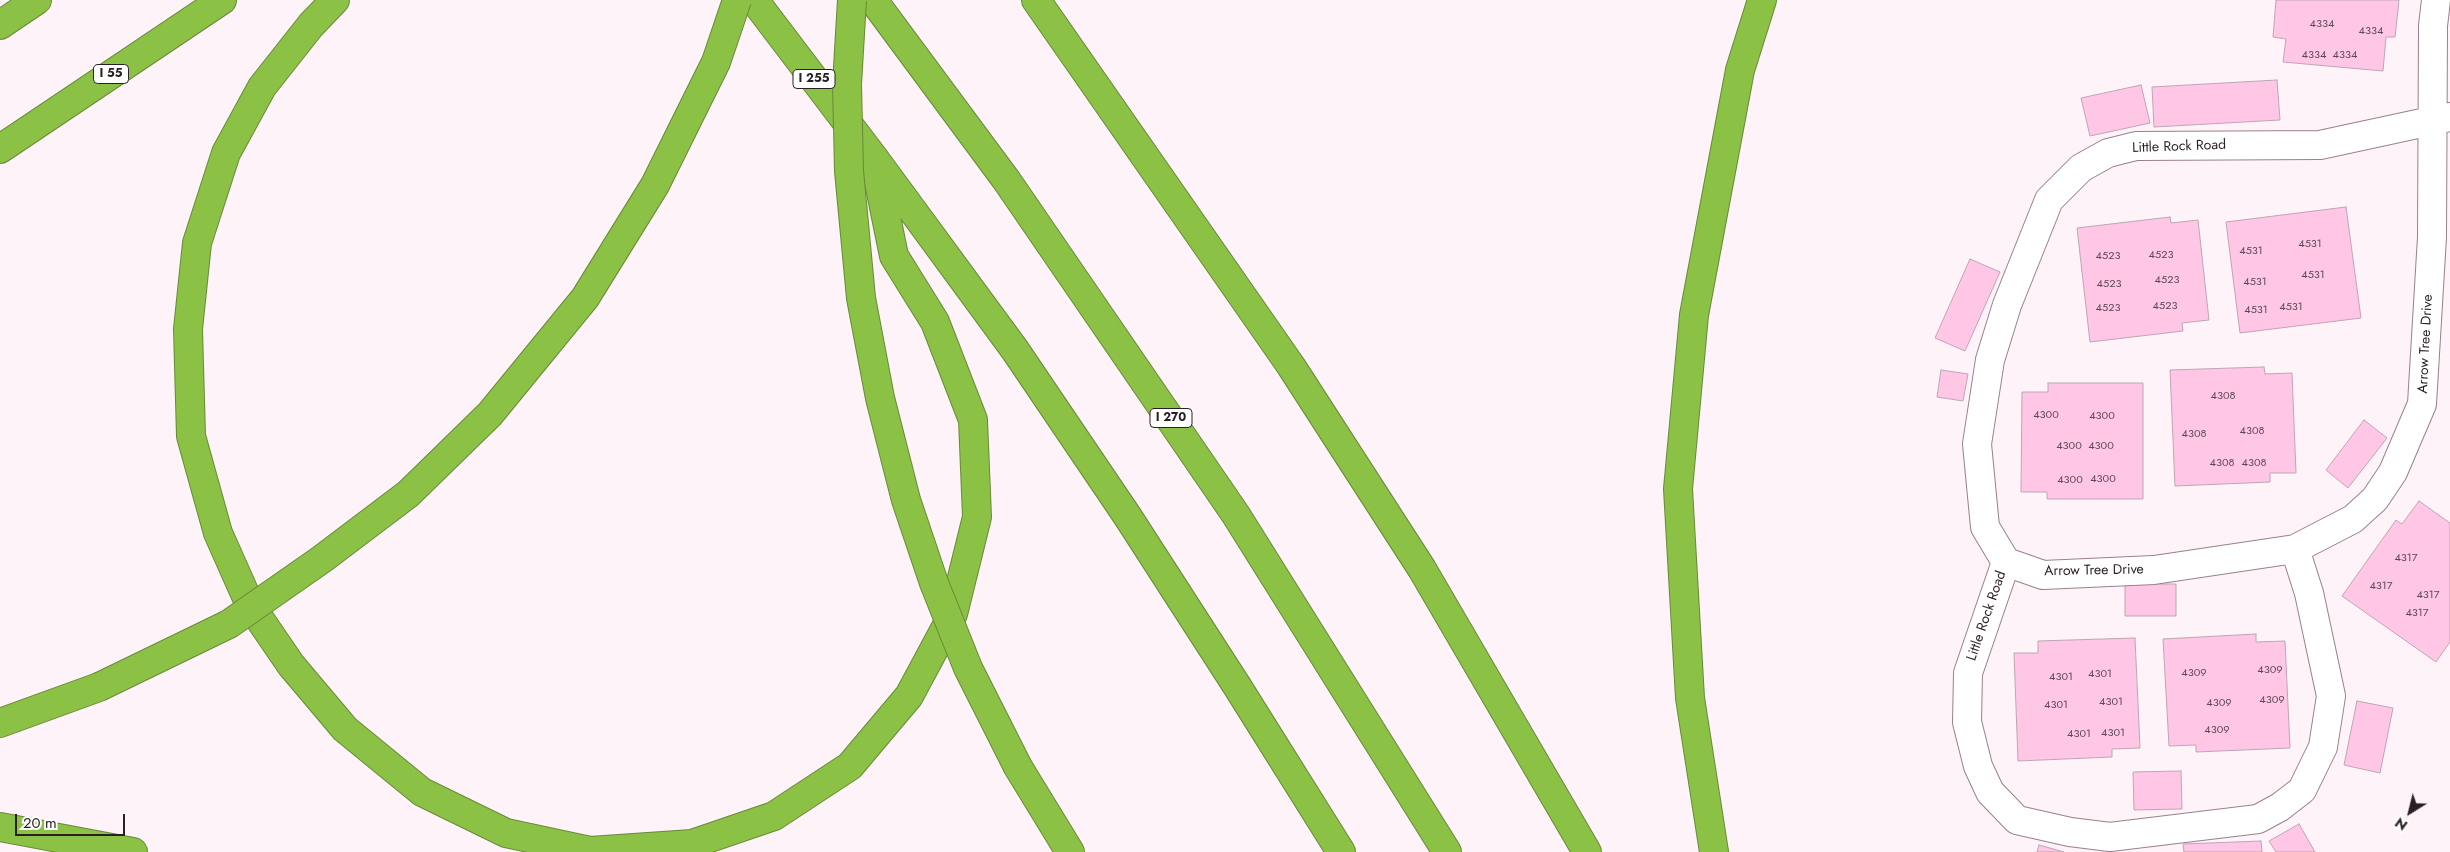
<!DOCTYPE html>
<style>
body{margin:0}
#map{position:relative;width:2450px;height:852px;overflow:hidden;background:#fef3f9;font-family:Jost,sans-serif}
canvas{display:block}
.north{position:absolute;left:2385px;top:787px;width:50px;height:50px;-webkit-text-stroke:4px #fff;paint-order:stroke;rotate:216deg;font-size:14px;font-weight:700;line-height:20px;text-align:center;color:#291f24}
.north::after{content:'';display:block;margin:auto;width:18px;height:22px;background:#291f24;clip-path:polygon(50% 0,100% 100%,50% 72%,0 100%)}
.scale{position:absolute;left:15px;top:814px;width:110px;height:22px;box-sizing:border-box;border:2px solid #291f24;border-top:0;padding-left:6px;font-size:15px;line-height:18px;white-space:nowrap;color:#291f24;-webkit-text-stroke:4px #fff;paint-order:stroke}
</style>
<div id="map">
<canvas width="2450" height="852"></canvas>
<div class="north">N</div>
<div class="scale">20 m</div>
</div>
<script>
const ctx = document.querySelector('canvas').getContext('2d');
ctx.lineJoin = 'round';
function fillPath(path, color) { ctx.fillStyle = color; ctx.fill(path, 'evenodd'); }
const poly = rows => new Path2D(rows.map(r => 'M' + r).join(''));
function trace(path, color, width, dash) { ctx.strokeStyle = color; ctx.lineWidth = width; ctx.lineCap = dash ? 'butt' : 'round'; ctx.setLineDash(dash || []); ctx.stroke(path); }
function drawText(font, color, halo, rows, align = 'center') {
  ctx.font = font + ' Jost,sans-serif'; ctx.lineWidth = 4.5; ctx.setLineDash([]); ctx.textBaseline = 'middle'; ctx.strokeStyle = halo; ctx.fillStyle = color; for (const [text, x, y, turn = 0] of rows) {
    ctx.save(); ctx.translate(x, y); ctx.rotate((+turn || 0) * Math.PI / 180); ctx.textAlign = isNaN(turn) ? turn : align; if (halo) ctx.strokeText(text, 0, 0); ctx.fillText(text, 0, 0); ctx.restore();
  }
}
const building = poly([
 [2276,0,2399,0,2395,37,2386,37,2383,71,2283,62,2286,39,2273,37,2276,0],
 [2277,80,2280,120,2154,127,2152,87,2277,80],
 [2141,85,2150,123,2090,136,2081,98,2141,85],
 [2346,207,2361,318,2240,333,2226,222,2346,207],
 [2170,217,2171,223,2198,220,2209,320,2182,323,2183,331,2090,342,2077,228,2170,217],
 [1970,259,2000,272,1965,351,1935,338,1970,259],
 [2264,367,2265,374,2292,373,2296,473,2270,473,2270,482,2175,486,2170,370,2264,367],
 [1941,370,1968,374,1963,401,1937,397,1941,370],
 [2048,383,2143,383,2143,499,2047,499,2047,492,2021,492,2022,392,2048,392,2048,383],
 [2364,420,2387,438,2348,488,2326,470,2364,420],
 [2419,501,2450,523,2450,642,2436,662,2342,596,2396,520,2402,524,2419,501],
 [2125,584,2176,584,2176,616,2125,616,2125,584],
 [2256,634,2256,642,2285,641,2290,748,2196,752,2196,745,2169,746,2163,639,2256,634],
 [2135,638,2140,748,2112,749,2112,757,2018,761,2014,653,2038,653,2038,641,2135,638],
 [2357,701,2393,708,2380,773,2344,765,2357,701],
 [2181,771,2182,809,2134,810,2133,772,2181,771],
 [2299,824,2315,852,2276,852,2269,841,2299,824],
 [2261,841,2262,852,2184,852,2183,844,2261,841],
 [2039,845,2064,852,2037,852,2039,845]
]);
fillPath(building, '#ffc6e6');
trace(building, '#bfa5b3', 1);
const street = poly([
 [2295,549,2309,593,2331,696,2323,747,2302,790,2280,807,2258,819,2110,837,2070,832,2017,820,1990,792,1978,766,1967,722,1968,673,2006,562,1985,527,1977,444,1990,360,2007,305,2049,200,2081,168,2108,153,2136,146,2320,145,2450,117],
 [2006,562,2043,575,2154,570,2295,549,2353,519,2375,499,2393,472,2422,404,2432,237,2433,26,2436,0]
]);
const highway = poly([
 [335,0,311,25,262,87,226,153,197,243,188,329,191,436,218,533,250,605,291,665,345,729,422,792,506,833,590,851,692,844,774,816,850,766,909,696,953,614,977,517,973,420,935,322,894,256,874,158],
 [754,0,874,158,1015,350,1128,517,1237,686,1341,852],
 [873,0,1007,181,1236,515,1447,852],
 [1036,0,1291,366,1422,569,1587,852],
 [0,25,37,0],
 [0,149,222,0],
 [0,723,99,687],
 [1018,767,1070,852],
 [0,827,133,852],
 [1714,852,1690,698,1678,489,1694,315,1740,70,1762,0]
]);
trace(street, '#99808e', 30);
trace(highway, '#698939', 30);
trace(street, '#fff', 28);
trace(highway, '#8bc245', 28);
const highwayBridge = poly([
 [852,0,847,84,849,171,861,298,880,398,906,500,934,583,968,668,1018,767],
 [99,687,229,624,322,559,408,494,490,414,585,298,655,185,716,62,737,0]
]);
trace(highwayBridge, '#698939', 30, []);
trace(highwayBridge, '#8bc245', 28);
drawText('11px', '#5e4954', null, [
 ["4334",2322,24],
 ["4334",2371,31],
 ["4334",2314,55],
 ["4334",2345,55],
 ["4531",2310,244],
 ["4531",2251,251],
 ["4523",2161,255],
 ["4523",2108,256],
 ["4531",2313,275],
 ["4523",2167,280],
 ["4531",2255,282],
 ["4523",2109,284],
 ["4523",2165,306],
 ["4531",2291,307],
 ["4523",2108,308],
 ["4531",2256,310],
 ["4308",2223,396],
 ["4300",2046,415],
 ["4300",2102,416],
 ["4308",2252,431],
 ["4308",2194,434],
 ["4300",2069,446],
 ["4300",2101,446],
 ["4308",2222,463],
 ["4308",2254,463],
 ["4300",2103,479],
 ["4300",2070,480],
 ["4317",2406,558],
 ["4317",2381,586],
 ["4317",2428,595],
 ["4317",2417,613],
 ["4309",2270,670],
 ["4309",2194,673],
 ["4301",2100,674],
 ["4301",2061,677],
 ["4309",2272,700],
 ["4301",2111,702],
 ["4309",2219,703],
 ["4301",2056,705],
 ["4309",2217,730],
 ["4301",2113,733],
 ["4301",2079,734]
]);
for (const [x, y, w] of [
 [111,74,35],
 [814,79,42],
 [1171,418,42]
]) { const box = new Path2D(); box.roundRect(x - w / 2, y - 9.5, w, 19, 4); ctx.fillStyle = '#fff'; ctx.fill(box); trace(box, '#291f24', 1); }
drawText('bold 12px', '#291f24', null, [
 ["I 55",111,74],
 ["I 255",814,79],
 ["I 270",1171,418]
]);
drawText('14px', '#291f24', '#fff', [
 ["Little Rock Road",2179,147,-2],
 ["Arrow Tree Drive",2426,344,-87],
 ["Arrow Tree Drive",2094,571,-1],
 ["Little Rock Road",1987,616,-71]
]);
</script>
